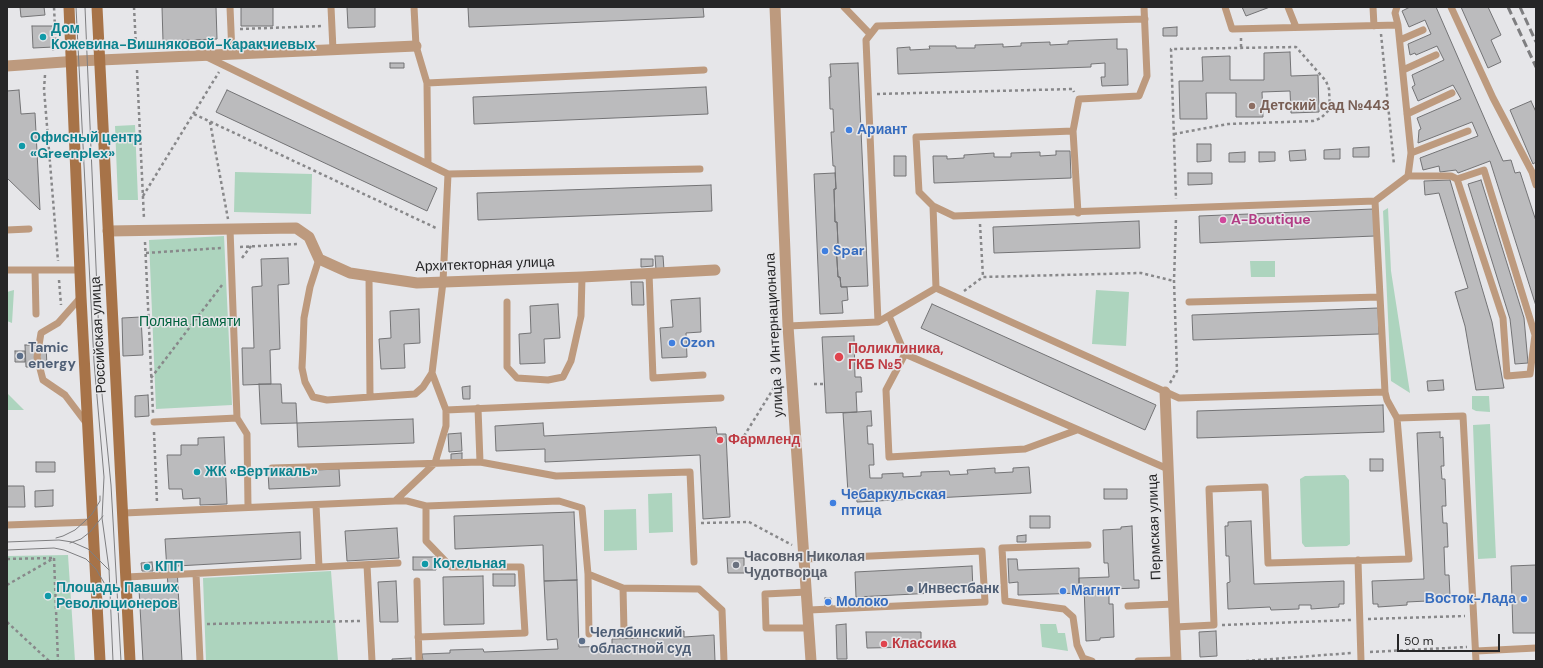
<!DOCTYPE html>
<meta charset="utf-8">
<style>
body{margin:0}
#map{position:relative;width:1543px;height:668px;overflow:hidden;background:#e6e6e9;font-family:"DM Sans",sans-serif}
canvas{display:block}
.frame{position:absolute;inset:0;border:8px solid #262627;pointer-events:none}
.scale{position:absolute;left:1397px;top:634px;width:103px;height:18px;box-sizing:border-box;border:2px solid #262627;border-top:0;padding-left:5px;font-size:12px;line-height:14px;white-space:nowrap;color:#262627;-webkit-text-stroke:3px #e6e6e9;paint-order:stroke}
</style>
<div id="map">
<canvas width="1543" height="668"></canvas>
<div class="frame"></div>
<div class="scale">50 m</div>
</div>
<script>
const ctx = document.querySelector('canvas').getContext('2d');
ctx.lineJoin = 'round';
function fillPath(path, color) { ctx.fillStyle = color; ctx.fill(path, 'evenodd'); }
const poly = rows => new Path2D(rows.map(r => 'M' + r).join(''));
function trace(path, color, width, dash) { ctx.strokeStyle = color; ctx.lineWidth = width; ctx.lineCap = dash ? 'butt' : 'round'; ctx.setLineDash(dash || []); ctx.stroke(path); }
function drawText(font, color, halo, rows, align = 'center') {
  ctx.font = font + ' "DM Sans",sans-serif'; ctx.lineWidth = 3; ctx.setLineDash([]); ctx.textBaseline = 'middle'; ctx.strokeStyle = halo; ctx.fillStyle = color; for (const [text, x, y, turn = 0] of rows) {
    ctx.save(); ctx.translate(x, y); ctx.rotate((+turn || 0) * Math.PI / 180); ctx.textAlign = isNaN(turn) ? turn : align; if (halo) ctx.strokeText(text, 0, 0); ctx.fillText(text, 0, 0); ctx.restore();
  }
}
fillPath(poly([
 [135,125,138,200,118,200,115,126],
 [235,172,312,174,311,214,234,212],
 [1388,208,1391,271,1410,393,1391,381,1383,211],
 [224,236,232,405,156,409,149,240],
 [1250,261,1275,261,1275,277,1251,277],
 [14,290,12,323,7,321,7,292],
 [1096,290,1129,292,1126,346,1092,344],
 [7,393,24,410,7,410],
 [1472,396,1489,396,1490,412,1476,411,1472,409],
 [1490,424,1496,558,1478,559,1473,425],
 [1345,475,1349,480,1350,544,1347,546,1305,547,1302,543,1300,479,1305,476],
 [672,493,673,532,649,533,648,494],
 [636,509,637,550,604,551,604,510],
 [68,555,75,661,7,661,7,556],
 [331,571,338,661,206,661,203,578],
 [1040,624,1056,624,1058,633,1065,633,1068,651,1042,647]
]), '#add4be');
const building = poly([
 [20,7,44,7,45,15,21,17,20,7],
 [162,7,216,7,217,39,163,41,162,7],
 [241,7,273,7,273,26,241,26,241,7],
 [347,7,375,7,375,27,348,28,347,7],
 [468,7,703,7,704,17,469,27,468,7],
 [1242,7,1270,7,1246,16,1242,7],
 [1410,7,1436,7,1503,161,1511,160,1515,173,1520,172,1536,221,1536,306,1490,161,1458,173,1456,170,1440,172,1439,166,1423,170,1420,158,1478,136,1472,122,1418,143,1419,130,1421,129,1417,118,1461,99,1453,85,1418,101,1412,87,1415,85,1412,75,1444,60,1437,46,1416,55,1415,53,1410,55,1408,44,1431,34,1425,20,1409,27,1402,11,1410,7],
 [1461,7,1488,7,1501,35,1491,40,1501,62,1488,68,1461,7],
 [32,26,53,26,54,47,33,48,32,26],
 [1177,27,1177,36,1163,36,1163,28,1177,27],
 [1117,39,1117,49,1127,49,1128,85,1102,86,1101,77,1105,77,1105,63,1091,64,1091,67,898,74,897,48,910,47,910,50,930,49,929,46,956,46,956,48,975,48,975,45,1003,44,1003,47,1021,46,1021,43,1050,42,1050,45,1068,44,1068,41,1117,39],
 [1290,52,1291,76,1318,75,1319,112,1291,113,1290,91,1262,92,1263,117,1236,117,1236,93,1206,93,1207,119,1180,119,1179,81,1203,81,1202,57,1230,56,1230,80,1264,80,1264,53,1290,52],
 [390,63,404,63,404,68,390,68,390,63],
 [858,63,868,286,841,287,840,277,838,277,836,244,838,244,837,222,835,222,834,189,836,189,835,166,833,166,831,132,834,132,833,109,830,109,829,77,831,77,830,64,858,63],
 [706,87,708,114,474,124,473,97,706,87],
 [19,90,21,114,35,113,40,210,7,178,7,91,19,90],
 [227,90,437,188,427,211,216,112,227,90],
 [1531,101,1536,112,1536,162,1533,164,1510,110,1531,101],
 [1197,144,1211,144,1211,161,1197,162,1197,144],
 [1369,147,1369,157,1353,157,1353,148,1369,147],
 [1340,149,1340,159,1324,159,1324,150,1340,149],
 [1305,150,1306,160,1290,161,1289,151,1305,150],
 [1056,151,1070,151,1071,178,934,183,933,156,947,156,947,159,964,158,964,155,994,153,994,157,1011,157,1011,153,1040,152,1040,156,1056,155,1056,151],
 [1245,152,1245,162,1229,162,1229,153,1245,152],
 [1259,152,1275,152,1275,161,1259,162,1259,152],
 [894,156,906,156,906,176,894,176,894,156],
 [835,173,836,189,834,189,835,222,837,222,838,244,836,244,838,277,840,277,841,287,847,287,848,300,842,301,843,313,820,314,814,174,835,173],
 [1188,173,1212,173,1212,184,1188,185,1188,173],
 [1450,180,1492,322,1504,388,1476,390,1465,326,1455,292,1468,288,1439,193,1425,195,1424,181,1450,180],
 [1481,180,1524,318,1528,363,1515,364,1510,319,1468,184,1481,180],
 [711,185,712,211,478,220,477,193,711,185],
 [1374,209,1375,236,1200,243,1199,216,1374,209],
 [1139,221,1140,248,994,253,993,227,1139,221],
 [655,256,663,256,664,270,656,270,655,256],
 [288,258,289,284,278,285,280,349,270,350,271,384,243,385,242,348,254,348,252,287,262,286,261,259,288,258],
 [641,259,653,259,653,266,641,267,641,259],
 [631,282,643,282,644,305,632,305,631,282],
 [700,298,701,332,686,333,687,357,662,358,660,328,673,327,671,300,700,298],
 [558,304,560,338,544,339,545,363,520,364,519,334,531,333,530,306,558,304],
 [932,304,1156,405,1145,430,921,328,932,304],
 [1378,308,1379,334,1193,340,1192,315,1378,308],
 [419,309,420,343,404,344,405,368,381,369,379,339,391,338,390,311,419,309],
 [141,317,143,355,123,356,122,318,141,317],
 [854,336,855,377,861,377,862,392,856,392,857,412,826,413,822,337,854,336],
 [25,345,46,345,47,367,26,367,25,345],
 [15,351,25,351,25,362,15,362,15,351],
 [1443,380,1444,390,1428,391,1427,381,1443,380],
 [259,384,281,384,282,403,296,403,297,423,261,424,259,384],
 [470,386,470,399,463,399,462,387,470,386],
 [148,395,149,416,135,417,135,396,148,395],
 [1383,405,1384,432,1197,438,1197,411,1383,405],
 [871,411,872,426,867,426,868,444,873,444,874,465,869,465,870,478,882,478,882,474,903,473,903,477,921,476,921,472,949,471,950,475,968,474,967,470,995,468,995,473,1013,472,1013,468,1029,467,1031,493,857,502,856,493,848,493,843,413,871,411],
 [413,419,414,443,298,447,297,423,413,419],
 [543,423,544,436,716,427,717,434,726,434,730,517,703,519,700,455,545,462,545,449,496,451,495,426,543,423],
 [1440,432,1440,438,1443,437,1444,466,1441,466,1442,479,1445,479,1446,506,1442,506,1443,523,1447,523,1448,547,1444,547,1445,575,1449,575,1450,596,1446,596,1447,600,1407,602,1407,605,1378,607,1378,604,1373,604,1372,581,1424,579,1417,433,1440,432],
 [461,433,462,451,449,452,448,434,461,433],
 [224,437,227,504,200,505,200,498,183,499,182,489,169,489,167,455,181,455,181,445,198,445,198,438,224,437],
 [462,453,462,460,451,460,451,454,462,453],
 [1370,459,1383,459,1383,471,1370,471,1370,459],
 [36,462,55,462,55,472,36,472,36,462],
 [339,469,340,486,269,489,268,472,339,469],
 [7,486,24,486,25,507,7,507,7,486],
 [1104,489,1127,489,1127,499,1104,499,1104,489],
 [53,490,53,506,35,507,35,491,53,490],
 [574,512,577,580,544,581,543,545,455,549,454,516,574,512],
 [1030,516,1050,516,1050,528,1030,528,1030,516],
 [1251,521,1254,584,1344,581,1344,604,1339,604,1339,607,1311,609,1311,605,1299,605,1299,609,1271,610,1270,607,1228,609,1227,583,1230,582,1229,556,1226,556,1225,526,1228,526,1228,522,1251,521],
 [1132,526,1134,580,1139,580,1139,588,1109,589,1109,604,1113,604,1114,637,1100,638,1100,640,1086,641,1084,586,1079,587,1079,578,1109,577,1108,563,1104,563,1103,530,1121,529,1121,527,1132,526],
 [397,528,399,558,347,561,345,531,397,528],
 [300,532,301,559,177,566,178,587,168,587,165,539,300,532],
 [1026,535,1026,542,1017,542,1017,536,1026,535],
 [413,557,436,557,436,570,413,570,413,557],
 [727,558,744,558,744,573,728,573,727,558],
 [1008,559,1017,559,1018,570,1079,568,1079,587,1084,587,1084,593,1018,595,1018,582,1009,583,1008,559],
 [152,562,153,571,142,571,141,563,152,562],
 [1536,565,1536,633,1513,633,1511,566,1536,565],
 [972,566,973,591,856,597,855,572,972,566],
 [493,574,515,574,515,586,493,586,493,574],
 [483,576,484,624,444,625,443,577,483,576],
 [577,580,579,647,612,646,612,639,650,638,650,632,684,631,684,637,714,635,715,661,423,661,422,654,450,653,450,650,483,649,484,652,558,649,557,639,547,640,544,581,577,580],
 [396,581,398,622,380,622,378,582,396,581],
 [178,587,182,661,143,661,139,589,178,587],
 [825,598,831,598,832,607,825,607,825,598],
 [846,624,847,659,837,659,836,625,846,624],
 [1216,631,1217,656,1200,657,1199,632,1216,631],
 [866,632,921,632,921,647,867,648,866,632],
 [411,658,411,661,392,661,392,659,411,658]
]);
fillPath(building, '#bbbbbd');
trace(building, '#737375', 1);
trace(poly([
 [134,7,136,47],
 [240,29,323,26],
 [1381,34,1394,165],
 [1241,38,1241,48],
 [52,50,56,48,54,7],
 [137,70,144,219],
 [45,75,44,89,58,261],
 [877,94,1073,89,1074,92],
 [194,114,436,228],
 [210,122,228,219],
 [1174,134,1228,124,1313,121,1321,118,1330,109,1329,89,1326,81,1296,47,1171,49,1176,199],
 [143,196,219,72],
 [980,224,983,277],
 [145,242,153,413],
 [240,247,297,244],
 [146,253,221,248],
 [242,258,251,246],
 [59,280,61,305],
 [964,291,983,277,1141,273,1174,281],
 [151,378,222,285],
 [1170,383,1177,371,1174,281,1176,218],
 [814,384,824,384],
 [154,432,157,503],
 [744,436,780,378],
 [701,523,749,522,792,545],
 [54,558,58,661],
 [7,559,54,558],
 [7,585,54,558],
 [1368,619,1465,616],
 [7,622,49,661],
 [207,624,360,621],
 [1222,625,1351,620],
 [1370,652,1467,647],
 [1246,661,1351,653]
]), '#88888a', 2.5, [3, 3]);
trace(poly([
 [230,7,232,54],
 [331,7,333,50],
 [414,7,416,46,427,83,428,164],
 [844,7,870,34],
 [1225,7,1232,29,1398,25],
 [1288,7,1296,27],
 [1373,7,1374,26],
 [1397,7,1395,13,1398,25,1411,153,1408,176],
 [1451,7,1493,98,1532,172,1536,185],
 [1400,40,1423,30],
 [207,57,448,174,700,169],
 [1403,70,1436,55],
 [427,83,704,70],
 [1407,114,1452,93],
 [1073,131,916,137,919,192,933,206,954,216,1375,201,1385,392,1387,400,1397,418,1463,416,1476,661],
 [1411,153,1468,131],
 [1375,201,1408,176,1451,176,1457,179,1484,170,1535,335,1530,374,1507,376,1503,318,1457,179],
 [1078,213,1073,131,1079,99,1139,96,1147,76,1144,7],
 [230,229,237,418,247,434,248,507],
 [7,230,29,229],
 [319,259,310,287,304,318,303,347,302,368,305,382,313,397,327,400,415,394,423,387,432,373,443,282,448,174],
 [7,270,79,270],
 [35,270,36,314],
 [649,273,653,378,703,375],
 [369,276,370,397],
 [936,288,1179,398,1385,392],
 [81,297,58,323,41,333,37,357,43,380,65,395,87,424],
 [507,302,507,367,517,378,548,380,563,377,571,361,581,316,582,277],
 [1189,302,1380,297],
 [889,316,905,354,1168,469],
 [878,322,866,40,877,26,1145,19],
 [788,326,878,322,936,288,933,206],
 [905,354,886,390,889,457,1025,449,1077,430],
 [478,408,480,462],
 [446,410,721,398],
 [154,422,237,418],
 [272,468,480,462,556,476,690,472,694,562],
 [395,501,407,501,426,506],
 [316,505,319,567],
 [124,513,395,501,435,463,446,426,446,410,432,373],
 [7,525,92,522],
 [1088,545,1002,548,1005,601,1064,609,1073,617,1077,645,1083,658,1092,661],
 [805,559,982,551,985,602,809,610],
 [1358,560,1361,661],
 [367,565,372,661],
 [196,574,200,661],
 [588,574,589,634],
 [127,577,398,563],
 [417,581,419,661],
 [623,588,624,631],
 [807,592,765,594,766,628,810,628],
 [1128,606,1174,604],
 [1175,627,1214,625,1209,489,1265,487,1268,563,1409,559,1397,418],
 [418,637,525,633,521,567,451,567,426,541,426,506,559,501,582,508,588,574,623,588,699,589,722,610,724,661],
 [1476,651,1536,648],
 [1138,661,1176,660]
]), '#bd9a7e', 7);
trace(poly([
 [775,7,788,326,811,661],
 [7,66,78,61,416,46],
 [108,231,296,228,309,237,319,259,350,273,417,283,582,277,715,270],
 [1165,392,1176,661]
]), '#bd9a7e', 11);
trace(poly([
 [69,7,81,297,100,661],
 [97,7,130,661]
]), '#a77348', 11);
trace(poly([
 [76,7,94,362,104,477,102,518,109,569,113,661],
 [85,7,101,384,111,485,121,661],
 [56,538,63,536,75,530,84,522,92,514,100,501,100,496],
 [7,542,59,540,72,542,88,549,109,570],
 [70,543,81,539,90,532,103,516],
 [7,550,54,548,64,550,86,559,96,569,106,586,107,591]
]), '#7e7e80', 1);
trace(poly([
 [1508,7,1536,67],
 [1520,7,1536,42]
]), '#7e7e80', 3, [8, 4]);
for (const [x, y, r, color] of [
 [43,37,4,"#0f9aa8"],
 [1252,106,4,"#8d6e63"],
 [849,130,4,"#3f7fe0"],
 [22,146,4,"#0f9aa8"],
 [1223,220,4,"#d1479c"],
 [825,251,4,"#3f7fe0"],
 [672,343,4,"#3f7fe0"],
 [20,356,4,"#5c6f8a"],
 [839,357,5,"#e0444e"],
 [720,440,4,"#e0444e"],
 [197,472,4,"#0f9aa8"],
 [833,503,4,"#3f7fe0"],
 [425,564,4,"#0f9aa8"],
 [736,565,4,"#6b7280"],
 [147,567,4,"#0f9aa8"],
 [910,589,4,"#5c6f8a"],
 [1063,591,4,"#3f7fe0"],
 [48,596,4,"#0f9aa8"],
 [1524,599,4,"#3f7fe0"],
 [828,602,4,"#3f7fe0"],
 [582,641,4,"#5c6f8a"],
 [884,644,4,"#e0444e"]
]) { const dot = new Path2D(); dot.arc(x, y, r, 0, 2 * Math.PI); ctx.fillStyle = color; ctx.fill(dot); trace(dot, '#e6e6e9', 1.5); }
drawText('bold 14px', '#0d838f', '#e6e6e9', [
 ["Дом",51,29],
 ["Кожевина-Вишняковой-Каракчиевых",51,45],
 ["Офисный центр",30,138],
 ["«Greenplex»",30,154],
 ["ЖК «Вертикаль»",205,472],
 ["Котельная",433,564],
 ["КПП",155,567],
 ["Площадь Павших",56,588],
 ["Революционеров",56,604]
], 'left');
drawText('bold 14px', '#785e54', '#e6e6e9', [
 ["Детский сад №443",1260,106]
], 'left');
drawText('bold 14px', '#366cbe', '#e6e6e9', [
 ["Ариант",857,130],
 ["Spar",833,251],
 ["Ozon",680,343],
 ["Чебаркульская",841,495],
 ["птица",841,511],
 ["Магнит",1071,591],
 ["Восток-Лада",1516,599,"right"],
 ["Молоко",836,602]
], 'left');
drawText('bold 14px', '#b23c85', '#e6e6e9', [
 ["A-Boutique",1231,220]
], 'left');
drawText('14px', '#262627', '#e6e6e9', [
 ["Архитекторная улица",485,265,-2],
 ["Российская улица",99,335,-93],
 ["улица 3 Интернационала",775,335,-93],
 ["Пермская улица",1155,527,-92]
]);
drawText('14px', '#00623e', '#e6e6e9', [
 ["Поляна Памяти",190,322]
]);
drawText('bold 14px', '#4e5e75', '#e6e6e9', [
 ["Tamic",28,348],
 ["energy",28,364],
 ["Инвестбанк",918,589],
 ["Челябинский",590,633],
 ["областной суд",590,649]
], 'left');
drawText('bold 14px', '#be3a42', '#e6e6e9', [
 ["Поликлиника,",848,349],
 ["ГКБ №5",848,365],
 ["Фармленд",728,440],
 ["Классика",892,644]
], 'left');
drawText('bold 14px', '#5b616d', '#e6e6e9', [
 ["Часовня Николая",744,557],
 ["Чудотворца",744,573]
], 'left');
</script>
